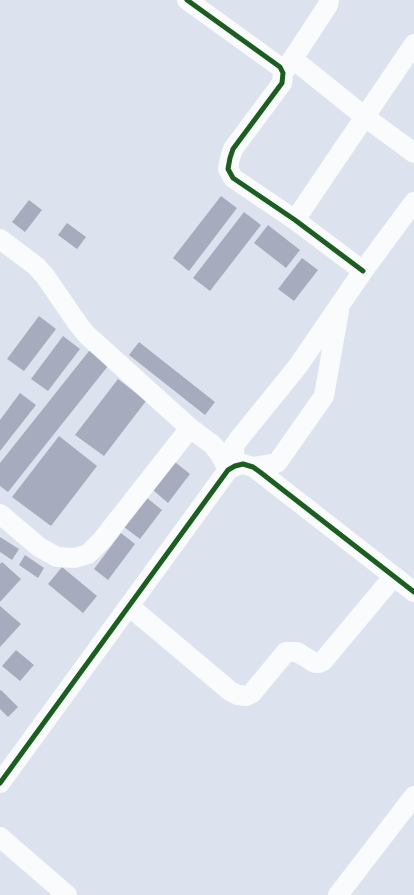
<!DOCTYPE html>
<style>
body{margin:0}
canvas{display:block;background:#dce3ef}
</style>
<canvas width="414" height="895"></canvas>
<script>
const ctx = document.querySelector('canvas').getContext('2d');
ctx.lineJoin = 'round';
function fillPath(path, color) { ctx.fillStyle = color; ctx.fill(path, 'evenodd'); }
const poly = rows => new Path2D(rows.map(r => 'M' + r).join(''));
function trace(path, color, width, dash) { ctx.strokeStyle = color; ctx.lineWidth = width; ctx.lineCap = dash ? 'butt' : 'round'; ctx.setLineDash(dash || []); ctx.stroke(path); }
fillPath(poly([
 [221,196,237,208,189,271,173,258],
 [29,200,42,210,25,232,12,222],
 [244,212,261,225,210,291,193,278],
 [67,223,86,237,77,249,58,235],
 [268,225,300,250,286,268,254,243],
 [302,258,318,270,294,301,278,289],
 [39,316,56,329,24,371,7,359],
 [63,336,80,349,48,391,31,379],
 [139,342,215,402,205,415,129,355],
 [93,346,112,361,8,492,0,486,0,463],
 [118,379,146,401,104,456,75,435],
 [20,393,36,405,0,451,0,420],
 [59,436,97,466,51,526,12,497],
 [175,462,190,474,168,503,153,490],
 [147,498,162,510,140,539,124,527],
 [121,533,135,544,108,580,94,569],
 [0,537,19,549,12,560,0,552],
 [25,555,44,568,38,578,19,565],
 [2,562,21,579,0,602,0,564],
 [62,567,97,596,83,613,48,584],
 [0,606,21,624,0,647],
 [16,650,34,665,20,681,2,666],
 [1,690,18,707,8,717,0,709,0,691]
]), '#a7abbe');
trace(poly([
 [187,0,280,67,283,73,282,83,233,149,230,158,228,169,233,178,295,220,363,271],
 [293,59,365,117,414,153],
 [286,69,328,5,329,0],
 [295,220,414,44],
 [0,239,36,266,45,276,78,324,87,335,190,428,213,445,220,454,228,470],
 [235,466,234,446,238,440,298,366,363,271,414,202],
 [253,467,277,463,324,396,339,311],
 [0,514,39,547,57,557,75,558,88,554,102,540,190,428],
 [129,606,230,691,238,695,246,696,252,693,286,652,297,652,315,663,319,663,323,661,394,576],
 [0,783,228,470,235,466,243,464,253,467,260,472,414,592],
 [0,837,67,895],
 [338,895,414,796]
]), '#fafbfd', 20);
trace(poly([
 [187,0,280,67,283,73,282,83,233,149,230,158,228,169,233,178,295,220,363,271],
 [0,783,228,470,235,466,243,464,253,467,260,472,414,592]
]), '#1b5e20', 5);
</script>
